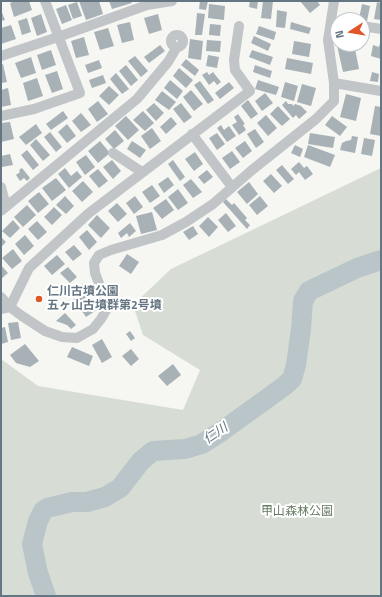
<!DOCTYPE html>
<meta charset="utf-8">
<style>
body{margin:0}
#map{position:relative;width:382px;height:597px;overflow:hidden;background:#f6f6f3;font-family:"Titillium Web",sans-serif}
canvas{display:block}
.frame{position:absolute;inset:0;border:2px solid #657683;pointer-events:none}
.north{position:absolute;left:330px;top:12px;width:40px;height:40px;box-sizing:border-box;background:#fff;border:1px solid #c1c8cd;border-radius:50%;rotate:258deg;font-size:11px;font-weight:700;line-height:16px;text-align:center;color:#657683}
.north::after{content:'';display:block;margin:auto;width:14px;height:18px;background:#e05628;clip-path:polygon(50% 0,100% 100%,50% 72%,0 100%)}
</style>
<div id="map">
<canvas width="382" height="597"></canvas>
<div class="frame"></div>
<div class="north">N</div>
</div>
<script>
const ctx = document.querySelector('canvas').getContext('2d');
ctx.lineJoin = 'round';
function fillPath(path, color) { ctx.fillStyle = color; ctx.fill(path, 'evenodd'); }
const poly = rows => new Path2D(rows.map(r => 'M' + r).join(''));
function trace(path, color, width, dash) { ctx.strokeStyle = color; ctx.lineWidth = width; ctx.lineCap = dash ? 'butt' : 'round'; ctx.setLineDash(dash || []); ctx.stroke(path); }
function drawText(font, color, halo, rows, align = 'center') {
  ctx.font = font + ' "Titillium Web","Noto Sans JP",sans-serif'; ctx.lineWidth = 4; ctx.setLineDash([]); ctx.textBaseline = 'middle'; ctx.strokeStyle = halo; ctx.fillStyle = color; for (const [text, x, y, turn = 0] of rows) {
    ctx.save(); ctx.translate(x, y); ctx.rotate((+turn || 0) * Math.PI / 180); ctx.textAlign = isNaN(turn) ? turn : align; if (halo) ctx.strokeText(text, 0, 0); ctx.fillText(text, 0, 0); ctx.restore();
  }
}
fillPath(poly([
 [381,168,381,596,1,596,1,359,38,386,183,410,200,370,143,335,133,305,171,269]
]), '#d7ddd4');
trace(poly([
 [46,596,38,573,32,544,38,521,43,511,47,508,72,502,87,502,105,497,120,488,141,461,153,451,185,449,202,444,222,431,283,387,292,379,296,365,301,329,303,301,309,291,357,268,381,260]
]), '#b9c5c9', 20);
fillPath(poly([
 [16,1,29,1,32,10,14,17,10,3],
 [79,1,99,1,103,14,86,20],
 [109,1,131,1,132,3,112,9],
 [200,1,208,1,206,10,199,9],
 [250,1,258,1,257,9,249,7],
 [263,1,273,1,271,19,261,18],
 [300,1,317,1,320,5,310,13],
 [77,2,82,16,73,19,68,5],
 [377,2,381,3,381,20,374,19],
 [209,4,225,6,224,20,208,18],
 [362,4,370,6,367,21,359,19],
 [66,5,72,20,62,24,56,9],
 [1,10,5,20,1,21],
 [277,10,287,12,285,28,276,27],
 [197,13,205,14,202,35,195,35],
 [41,14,47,32,37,36,31,18],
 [158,14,162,30,149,34,144,18],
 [27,18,31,32,22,35,18,21],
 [130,22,134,40,122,43,117,25],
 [291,22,311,28,309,34,290,29],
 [210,24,221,25,220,36,209,35],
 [11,25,16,39,1,44,1,28],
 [259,26,276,32,274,40,256,34],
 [108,28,114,46,100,50,94,32],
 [254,36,271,44,268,51,251,43],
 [84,37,89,55,76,58,71,41],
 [190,39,203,41,201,60,188,58],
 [381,39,381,59,371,56,373,45,379,47],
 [207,40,221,41,220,52,206,51],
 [294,41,311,44,309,57,292,54],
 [336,41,338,41,338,44,354,44,359,69,343,72],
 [160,45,165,51,149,63,144,57],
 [51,50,56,65,42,70,37,55],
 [252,50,273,57,270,65,249,57],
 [208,55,219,57,217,68,206,66],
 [135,56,148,71,141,77,128,61],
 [31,57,36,73,21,78,15,63],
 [287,58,313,63,311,74,285,69],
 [186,59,199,70,195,76,181,65],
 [99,60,102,68,88,73,85,65],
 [3,64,7,82,1,83,1,65],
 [126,65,138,80,131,86,119,71],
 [255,65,272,71,270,78,253,72],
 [179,68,193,80,186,88,173,76],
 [57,71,63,89,52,93,45,75],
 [207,72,209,75,213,72,221,82,217,85,214,81,209,85,202,75],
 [372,72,379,74,378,82,370,81],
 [116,73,129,89,122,94,110,79],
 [103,75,106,83,92,88,89,80],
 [37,78,43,96,28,101,23,83],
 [170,80,183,91,177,99,164,88],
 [258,80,279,87,276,95,255,89],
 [200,81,214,100,208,104,194,85],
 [229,82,234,88,220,99,215,93],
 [285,82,298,86,294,101,281,97],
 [302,84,316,88,311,106,297,102],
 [109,86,119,95,109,105,99,96],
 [8,88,11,105,1,107,1,90],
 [191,90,203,104,194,111,183,97],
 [162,91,176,102,169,110,155,100],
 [265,93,273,103,262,111,255,101],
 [346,94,361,98,356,121,340,117],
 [248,100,258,114,251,119,241,106],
 [98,101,108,114,97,122,88,109],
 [286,101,288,104,292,104,293,106,295,104,301,106,307,112,299,119,296,115,293,118,282,105],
 [154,103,164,113,156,121,146,110],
 [181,103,192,117,184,123,173,109],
 [278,106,290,119,282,126,270,114],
 [375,106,381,107,381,136,370,134],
 [63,111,68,118,51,130,46,124],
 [143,111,154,123,145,131,133,120],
 [81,113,91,125,81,132,72,121],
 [238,114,245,124,243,125,246,130,239,135,232,125,237,122,234,117],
 [266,115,277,128,268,136,257,123],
 [126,116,139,130,128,140,115,126],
 [332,116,347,127,340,136,325,125],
 [171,117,177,124,166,134,160,127],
 [10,122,14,139,1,142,1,123],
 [36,124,42,133,26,145,19,137],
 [67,124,76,136,67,143,58,132],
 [221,125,224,130,229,126,236,136,227,142,217,128],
 [152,128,161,141,150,149,141,136],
 [255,129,264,142,256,148,247,134],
 [115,130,124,141,114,149,105,139],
 [50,132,62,147,56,152,44,137],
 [217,133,225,144,217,150,209,138],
 [310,133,335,137,333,148,308,144],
 [352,136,358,137,355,153,340,150,342,143,346,141,351,140],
 [364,138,375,140,372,156,361,154],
 [36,139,50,155,43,161,30,145],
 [100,141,110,153,98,163,88,151],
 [132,141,146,150,140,158,127,149],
 [245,141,252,151,243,158,235,148],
 [295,145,303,149,300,157,291,153],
 [308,145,335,155,330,167,304,157],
 [27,150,39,165,33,170,21,155],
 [232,151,240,162,230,169,222,158],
 [195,152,203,164,194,171,185,159],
 [10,154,13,165,2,167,1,156],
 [86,155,95,167,85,175,76,162],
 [112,160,121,171,113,179,103,167],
 [173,160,185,177,180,181,168,164],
 [299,162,304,168,307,166,313,174,305,180,299,172,296,175,291,169],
 [282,165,294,179,288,184,276,170],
 [22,168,30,178,27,181,24,178,20,181,16,175,20,172,19,170],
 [65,168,71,176,77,171,82,177,69,188,58,174],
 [98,169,108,181,99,188,89,176],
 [207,170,213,177,204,184,198,177],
 [271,174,282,186,274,193,263,181],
 [168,177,174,185,164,193,158,184],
 [56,178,66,190,52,201,42,188],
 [191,179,202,192,193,198,183,185],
 [83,181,93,192,82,202,72,191],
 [249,182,258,194,247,204,237,192],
 [152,185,160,196,150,203,142,192],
 [178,189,188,203,178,210,168,197],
 [39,192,49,204,38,213,28,201],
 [65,196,74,206,66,214,56,205],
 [135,196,143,207,134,214,126,203],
 [260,196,268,206,257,215,249,205],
 [166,199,174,210,162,219,153,208],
 [226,199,232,205,234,203,247,218,245,220,250,225,247,229,223,202],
 [117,203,127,214,118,222,108,211],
 [27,205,36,215,23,227,14,217],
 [54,207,62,215,52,225,44,217],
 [152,212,157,230,141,234,136,216],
 [226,213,236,226,228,232,218,220],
 [97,215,110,228,101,238,88,225],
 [208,217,218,227,209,237,199,226],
 [13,220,20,228,10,238,2,231],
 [37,221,47,232,38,240,28,229],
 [130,223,136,231,129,237,127,233,121,238,118,233],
 [193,226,198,234,189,240,183,232],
 [87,230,97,242,89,250,79,237],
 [25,235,34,246,24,255,15,244],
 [1,237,6,242,1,247],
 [74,245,82,254,73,261,65,252],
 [13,249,22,261,12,269,2,258],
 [127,254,139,262,131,274,119,266],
 [57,255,65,264,52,275,44,266],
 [1,265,8,273,1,279],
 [68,267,77,277,70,283,60,273],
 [83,284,91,292,77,306,72,301,77,296,73,293],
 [91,299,98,309,86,317,79,307],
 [65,313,76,325,71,329,67,325,56,321],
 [18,322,21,338,11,340,8,323],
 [5,327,8,342,1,344,1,328],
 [130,331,135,338,131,341,126,334],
 [102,339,112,357,102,363,92,345],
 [25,344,39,361,30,367,16,363,10,355],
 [72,347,93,356,89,366,67,357],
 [131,349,139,359,131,366,122,356],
 [173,364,181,375,167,386,158,376]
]), '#a8b1b5');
trace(poly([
 [362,26,381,29],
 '171 41a6 6 0 1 1 12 0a6 6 0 1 1-12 0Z',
 [1,56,58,37,147,5,172,1],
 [334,83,381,91],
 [1,116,34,109,80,93,45,1],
 [192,134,232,187],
 [113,153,142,172],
 [1,187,6,206],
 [1,211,137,99,168,62,177,47],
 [1,297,10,307,22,316,45,331,62,337,77,338,93,329,101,319,108,307,95,273,94,263,99,255,111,250,162,235,186,222,213,204,252,170,316,119,334,101,334,83,328,40,334,1],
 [1,309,10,307,29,268,89,213,250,91,235,70,234,60,239,26]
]), '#c1c5c8', 10);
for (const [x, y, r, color] of [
 [39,299,4,"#e05628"]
]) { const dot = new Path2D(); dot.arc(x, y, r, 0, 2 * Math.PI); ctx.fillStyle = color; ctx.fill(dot); trace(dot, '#fff', 1.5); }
drawText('bold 12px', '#657683', '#fff', [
 ["仁川古墳公園",47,292],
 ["五ヶ山古墳群第2号墳",47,306]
], 'left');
drawText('12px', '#687b64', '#fff', [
 ["甲山森林公園",297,512]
]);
drawText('italic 13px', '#617780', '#fff', [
 ["仁川",216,434,-34]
]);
</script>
